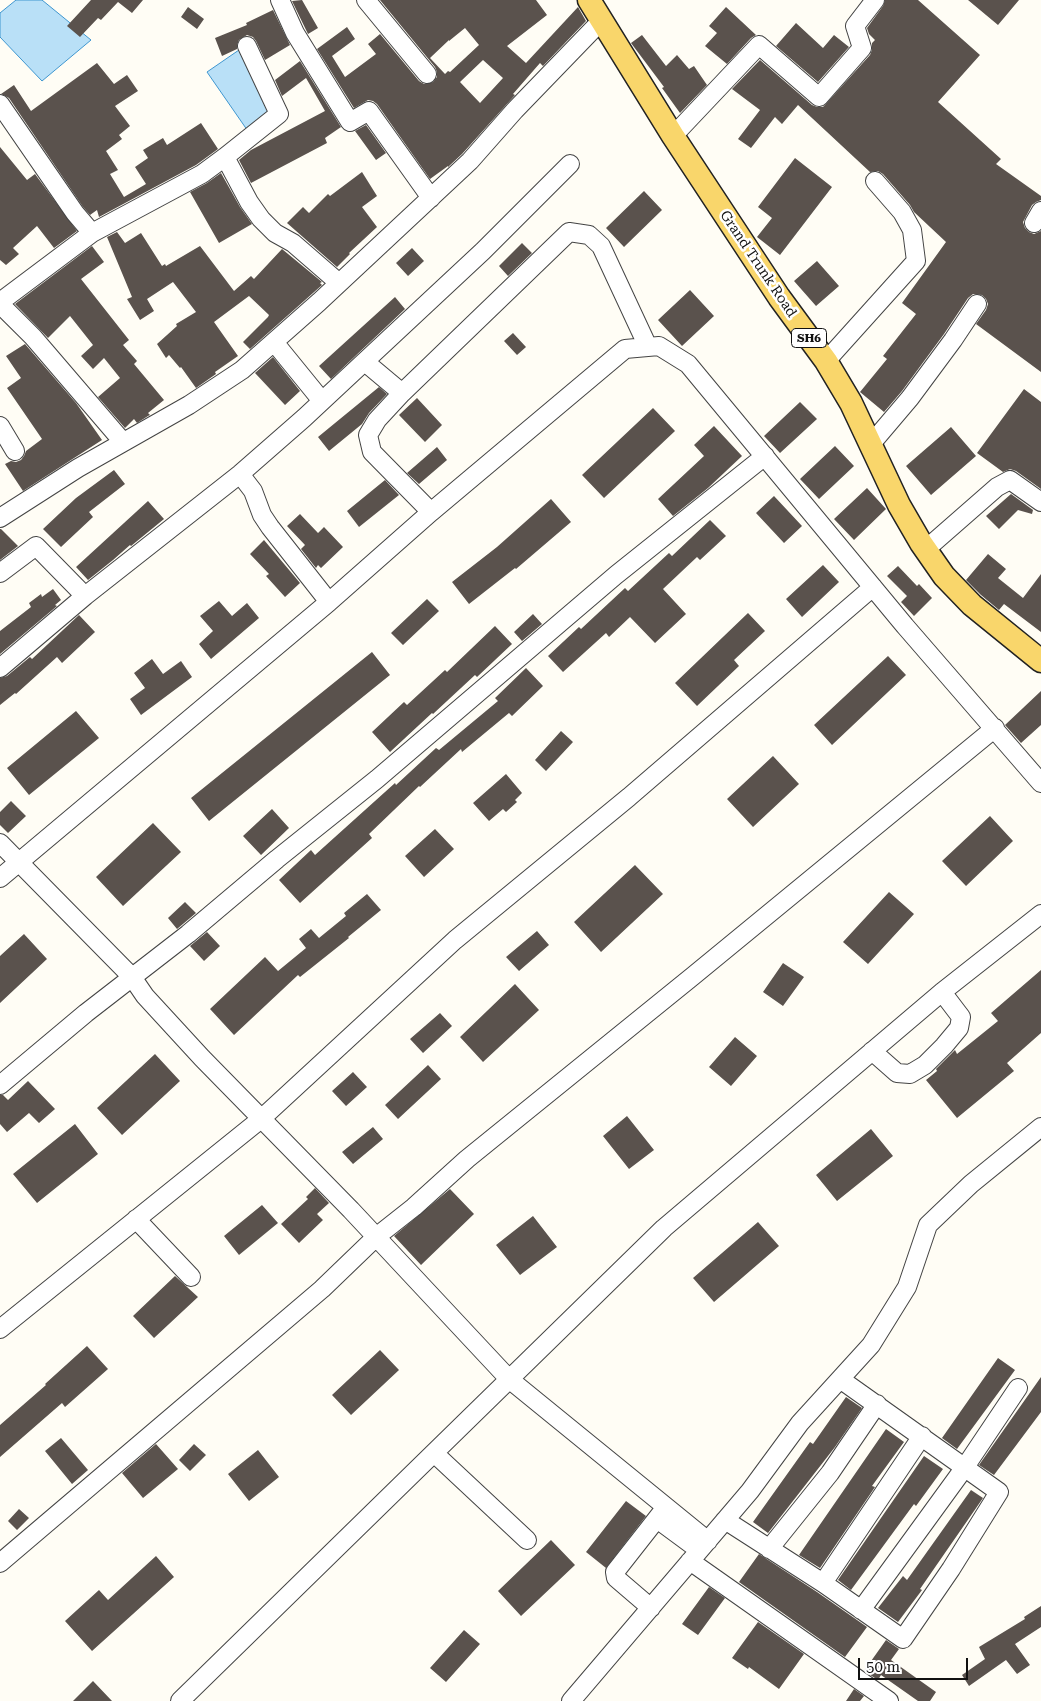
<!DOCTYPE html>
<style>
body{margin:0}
#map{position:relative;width:1041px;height:1701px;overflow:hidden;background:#fffdf5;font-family:"Roboto Serif",serif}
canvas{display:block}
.scale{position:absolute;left:858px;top:1658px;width:110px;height:22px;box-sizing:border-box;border:2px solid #111;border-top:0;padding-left:6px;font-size:15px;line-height:18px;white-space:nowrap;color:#111;-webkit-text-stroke:4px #fff;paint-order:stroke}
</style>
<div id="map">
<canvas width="1041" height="1701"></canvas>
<div class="scale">50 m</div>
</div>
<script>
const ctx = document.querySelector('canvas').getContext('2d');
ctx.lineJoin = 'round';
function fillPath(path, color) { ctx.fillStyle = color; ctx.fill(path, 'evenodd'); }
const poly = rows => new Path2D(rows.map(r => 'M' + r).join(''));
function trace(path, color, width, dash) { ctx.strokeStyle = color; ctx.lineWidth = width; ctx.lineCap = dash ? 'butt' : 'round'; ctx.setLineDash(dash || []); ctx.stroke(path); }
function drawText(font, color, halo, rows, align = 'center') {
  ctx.font = font + ' "Roboto Serif",serif'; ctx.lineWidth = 5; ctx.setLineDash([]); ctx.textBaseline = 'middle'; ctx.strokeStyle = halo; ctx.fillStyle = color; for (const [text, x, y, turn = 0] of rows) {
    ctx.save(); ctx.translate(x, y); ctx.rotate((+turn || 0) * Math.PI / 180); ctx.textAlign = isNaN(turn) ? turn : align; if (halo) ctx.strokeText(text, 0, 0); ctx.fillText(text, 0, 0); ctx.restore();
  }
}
const water = poly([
 [16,0,42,0,91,40,42,81,0,37,0,13,16,0],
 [239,50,273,115,252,137,207,72,239,50]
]);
fillPath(water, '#b9e0f7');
trace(water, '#3f96cf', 1);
fillPath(poly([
 [91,0,143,0,132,13,118,2,101,20,98,18,80,37,67,26],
 [302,0,318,28,308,34,292,1],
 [380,0,536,0,547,15,507,46,526,63,578,7,586,21,543,66,540,63,513,94,515,95,462,154,448,167,448,166,430,179,377,104,373,101,368,100,354,108,317,49,347,27,355,39,332,56,345,77,376,54,368,44,380,34,419,81,424,84,433,82,437,77,437,72,435,67],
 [465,28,479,45,450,72,448,71,445,74,430,58,449,40,449,41],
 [483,60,503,78,480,103,460,82],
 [885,0,918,0,980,55,938,102,1001,159,996,164,1041,196,1041,200,1036,202,1032,205,1023,222,1025,228,1029,232,1034,234,1041,231,1041,372,976,324,986,310,988,304,986,299,982,295,973,294,968,298,944,334,902,391,884,412,860,392,887,359,883,356,916,314,902,303,946,242,914,212,910,205,883,174,878,171,870,172,798,105,782,124,775,117,751,148,738,139,760,110,732,89,760,60,812,105,817,107,823,107,870,55,872,50,872,43,875,40,869,34,867,28,883,6],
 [968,0,1019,0,998,25],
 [188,7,204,19,197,29,181,17],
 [726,7,756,35,751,38,727,64,705,46,717,33,709,26],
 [273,10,290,45,265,60,256,41,253,37,247,35,239,40,237,45,237,49,222,56,215,38,247,25,246,23],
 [796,23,823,48,834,35,849,47,818,82,776,46],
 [642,35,666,66,677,55,689,69,694,66,707,85,680,113,662,88,664,87,631,43],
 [300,61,341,127,325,138,327,143,251,183,239,160,251,150,325,111,306,78,282,96,275,80],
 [97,63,114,84,127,75,138,91,115,106,130,126,119,135,122,139,106,151,118,170,110,174,124,197,146,184,135,167,148,158,143,150,163,138,167,145,201,123,218,149,196,165,99,217,97,210,90,215,83,207,9,98,1,94,14,85,31,111],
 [366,125,386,153,376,160,355,131],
 [0,147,27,180,35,174,77,231,54,248,37,226,13,248,19,254,6,265,0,260],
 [795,158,832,187,780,255,757,237,772,218,758,207],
 [362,172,377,196,362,207,377,227,349,253,350,254,337,267,287,223,303,207,309,213,328,194,330,196],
 [221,173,240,207,252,224,219,243,190,192,207,183],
 [644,191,662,210,624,247,606,228],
 [117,232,125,243,141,233,162,266,165,264,166,266,200,246,234,291,251,276,254,279,282,249,322,282,320,283,322,285,250,349,243,342,268,317,269,315,249,296,214,322,238,356,215,372,216,374,196,388,181,367,180,368,169,355,166,358,157,344,177,326,176,324,196,312,173,282,147,299,154,311,140,320,127,299,132,297,107,237],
 [522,243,532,253,508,276,499,266],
 [92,246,104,262,81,279,129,340,123,345,137,361,134,364,164,400,148,413,150,415,148,416,137,423,134,419,125,428,98,397,120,378,104,358,93,369,81,356,93,345,70,316,48,338,15,304],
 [412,248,424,261,408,276,396,263],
 [817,261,839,286,816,306,794,281],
 [690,290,714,316,682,346,658,320],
 [395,297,405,309,331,379,319,366],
 [513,333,526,347,517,355,504,341],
 [25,344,76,403,102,440,23,491,5,464,11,461,16,462,21,460,24,456,26,451,42,439,7,388,21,378,6,356],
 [273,357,300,391,285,405,255,373],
 [379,387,387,394,369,413,362,424,329,451,318,437],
 [1024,389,1041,402,1041,489,1016,471,1010,469,1003,472,977,453],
 [417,398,442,425,425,442,399,415],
 [800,402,817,419,780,453,764,436],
 [653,408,675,431,604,498,582,475],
 [714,426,742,456,708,488,673,516,658,499,704,456,694,445],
 [951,427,976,456,931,495,906,466],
 [835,446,854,466,819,499,800,479],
 [437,447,447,460,419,484,407,473],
 [114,470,125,484,89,512,93,517,61,547,43,529,76,498],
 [385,480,399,495,359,527,347,511],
 [867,488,886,509,854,540,834,519],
 [1011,494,1033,510,1032,514,1018,510,999,529,986,516],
 [774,496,802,526,784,543,756,513],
 [551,499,571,522,516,569,515,568,469,604,452,582,497,547],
 [148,501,164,519,131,546,130,545,113,560,88,580,76,567],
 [300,514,318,533,324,527,343,547,321,568,318,565,316,568,301,549,305,545,287,526],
 [710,520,726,536,700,560,697,557,663,589,686,614,655,643,630,617,609,637,606,633,563,672,548,656,579,627,581,629,625,588,628,591,669,553,672,556],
 [1,529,18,546,0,560,0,529],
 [264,540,300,583,285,597,266,576,269,574,250,554],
 [988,554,1006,569,998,578,1023,598,1041,574,1041,632,1004,604,999,610,981,595,966,580],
 [823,565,839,582,802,617,786,599],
 [898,566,917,586,919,584,932,598,914,616,901,602,907,596,887,576],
 [53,589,61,600,55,605,57,606,0,654,0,631,31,607,29,603,41,594,42,597],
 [427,599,439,611,403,645,391,633],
 [219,601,232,616,247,603,259,618,211,659,199,644,213,631,200,616],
 [748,613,765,631,734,660,739,666,697,706,675,683],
 [533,614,542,624,522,641,514,632],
 [79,615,95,632,62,663,57,657,16,694,15,693,0,705,0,678,7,676,30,657,32,659],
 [495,626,512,644,477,677,475,675,433,714,432,713,390,752,372,732,404,702,407,705,445,670,447,672],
 [372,652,390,675,209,821,191,798],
 [888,656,906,675,832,745,814,725],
 [152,659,163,674,181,661,192,677,141,715,130,699,145,688,134,673],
 [526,668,543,686,512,716,509,713,462,752,461,749,420,787,419,786,369,834,372,838,300,903,279,880,311,850,315,855,395,783,396,785,436,748,439,750,498,701,495,698],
 [1041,691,1041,725,1021,743,1005,725],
 [76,711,99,738,29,795,7,768],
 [561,731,573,742,546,771,535,760],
 [773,756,799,784,753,827,727,799],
 [506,774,522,793,515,800,517,802,506,812,503,809,489,821,473,803],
 [11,801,26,816,8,833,0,825,0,812],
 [272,809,289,828,261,855,243,836],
 [990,816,1013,841,966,886,942,861],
 [153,823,181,852,123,906,96,877],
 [435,829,454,849,424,877,405,856],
 [635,865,663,894,601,952,574,922],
 [889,892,914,914,868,964,843,942],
 [367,894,381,910,348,937,349,938,300,977,298,975,234,1035,210,1009,265,957,278,971,306,948,299,939,311,929,319,938,346,916,344,913],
 [185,902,196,913,177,929,168,918],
 [537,931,549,945,519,971,506,957],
 [207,932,220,946,204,961,190,946],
 [24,934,47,959,0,1003,0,956],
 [783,963,804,977,783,1006,763,992],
 [1041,970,1041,1033,1007,1063,1014,1071,957,1118,926,1080,937,1071,936,1069,955,1050,957,1054,998,1021,991,1013],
 [515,984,539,1010,483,1062,460,1037],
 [440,1013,452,1026,423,1053,410,1039],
 [735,1037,757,1056,731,1086,709,1067],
 [155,1054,180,1081,122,1135,97,1108],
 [428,1065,441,1079,398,1119,385,1105],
 [353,1072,367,1087,346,1106,332,1091],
 [28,1081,55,1109,39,1123,29,1113,7,1132,0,1124,0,1095,3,1095,8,1100],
 [627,1116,654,1150,629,1169,603,1136],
 [75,1124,98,1154,37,1203,13,1174],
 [373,1127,383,1139,353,1164,342,1152],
 [871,1129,893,1156,837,1201,816,1175],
 [315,1188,329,1203,317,1214,323,1220,299,1243,281,1224,308,1199,306,1197],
 [450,1189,474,1214,421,1265,394,1236],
 [262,1205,278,1223,239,1255,224,1236],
 [533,1216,557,1247,520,1275,496,1245],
 [758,1222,779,1246,714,1302,693,1278],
 [175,1276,198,1297,154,1338,133,1316],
 [87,1346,108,1369,65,1407,62,1403,0,1457,0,1425,46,1385,45,1384],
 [380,1350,399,1370,351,1415,332,1395],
 [998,1358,1015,1370,957,1449,942,1438],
 [1041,1377,1041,1412,994,1475,979,1465],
 [846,1397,862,1408,835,1447,768,1533,753,1522,810,1442,813,1444],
 [886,1429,904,1442,872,1486,875,1487,820,1568,799,1555],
 [61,1438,88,1470,72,1484,45,1451],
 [156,1444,178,1469,143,1498,122,1473],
 [194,1444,206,1455,190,1471,179,1460],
 [258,1450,279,1477,249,1501,228,1474],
 [924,1456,943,1469,916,1506,914,1504,851,1590,838,1580],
 [971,1490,983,1498,920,1589,922,1590,898,1622,878,1608,903,1576,907,1580],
 [626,1501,646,1516,606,1568,586,1552],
 [19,1509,29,1518,17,1530,8,1521],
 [551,1540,575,1565,521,1616,498,1591],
 [759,1554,817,1592,867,1627,845,1657,739,1582],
 [156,1556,174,1577,92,1651,65,1621,99,1590,108,1600],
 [709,1587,725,1598,698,1635,682,1624],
 [1041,1606,1041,1627,1015,1644,1030,1665,1017,1674,1006,1660,969,1686,962,1675,985,1659,979,1647,1025,1619,1024,1617],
 [758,1622,804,1654,779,1689,749,1667,748,1669,732,1658],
 [464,1630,480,1644,446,1682,430,1668],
 [886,1640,899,1649,891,1660,936,1692,930,1701,918,1701,881,1675,878,1680,864,1671],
 [93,1681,112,1701,73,1701],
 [854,1689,864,1696,860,1701,846,1701]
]), '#5a524d');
const minor = poly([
 [280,0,295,33,350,122,369,111,431,198],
 [366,0,427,74],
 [0,104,75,213,92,233,202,174,225,157,279,114,247,46],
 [673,136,759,45,819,97,862,48,855,26,875,0],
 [225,157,249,202,261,219,275,233,293,243,338,282],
 [1034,223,1041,211],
 [0,302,92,233],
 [0,304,33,337,123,442],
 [274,342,322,401],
 [826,361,916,261,912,230,902,212,875,181],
 [365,362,402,393],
 [0,426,15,451],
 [871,444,910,398,953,340,977,304],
 [240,474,253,491,262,515,270,527,329,602],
 [431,512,372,452,368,435,377,420,402,393,569,232,589,235,601,246,648,347],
 [0,518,78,468,189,405,242,370,319,302,470,161,515,110,602,20],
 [925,550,997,487,1010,480,1041,502],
 [0,573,36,546,85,596],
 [0,668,85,596,240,474,304,418,483,251,570,164],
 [0,843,132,977,145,996,202,1058,351,1210,509,1379,708,1541],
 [0,878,329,602,431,512,625,349,659,346,688,364,905,626,1041,783],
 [872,1051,897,1073,910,1074,925,1065,944,1046,959,1028,961,1017,942,992],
 [0,1085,86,1013,188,934,277,859,377,779,616,575,765,456],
 [136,1219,191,1277],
 [0,1329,261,1119,455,940,629,797,873,587],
 [434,1453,527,1540],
 [657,1519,699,1550],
 [725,1520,823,1583,903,1639,951,1569,999,1492,840,1379],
 [769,1549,830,1473,877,1404],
 [690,1561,889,1701],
 [0,1563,322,1289,376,1237,414,1207,467,1159,693,976,995,728],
 [823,1583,922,1436],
 [651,1608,616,1578,615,1572,666,1507],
 [861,1610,965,1467,1018,1388],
 [180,1701,664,1228,942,992,1041,914],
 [571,1701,750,1491,800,1423,871,1345,907,1287,928,1225,971,1184,1041,1127]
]);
const major = poly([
 [589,0,673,136,779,297,826,361,851,403,899,505,921,543,944,576,972,605,1041,661]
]);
trace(minor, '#444', 20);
trace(major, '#222', 25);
trace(minor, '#fff', 18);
trace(major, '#f9d66b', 22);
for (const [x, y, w] of [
 [809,338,35]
]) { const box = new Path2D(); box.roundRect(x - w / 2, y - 9.5, w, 19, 4); ctx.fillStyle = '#fff'; ctx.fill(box); trace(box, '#111', 1); }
drawText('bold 12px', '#111', null, [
 ["SH6",809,338]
]);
drawText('14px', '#111', '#fff', [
 ["Grand Trunk Road",758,264,56]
]);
</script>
